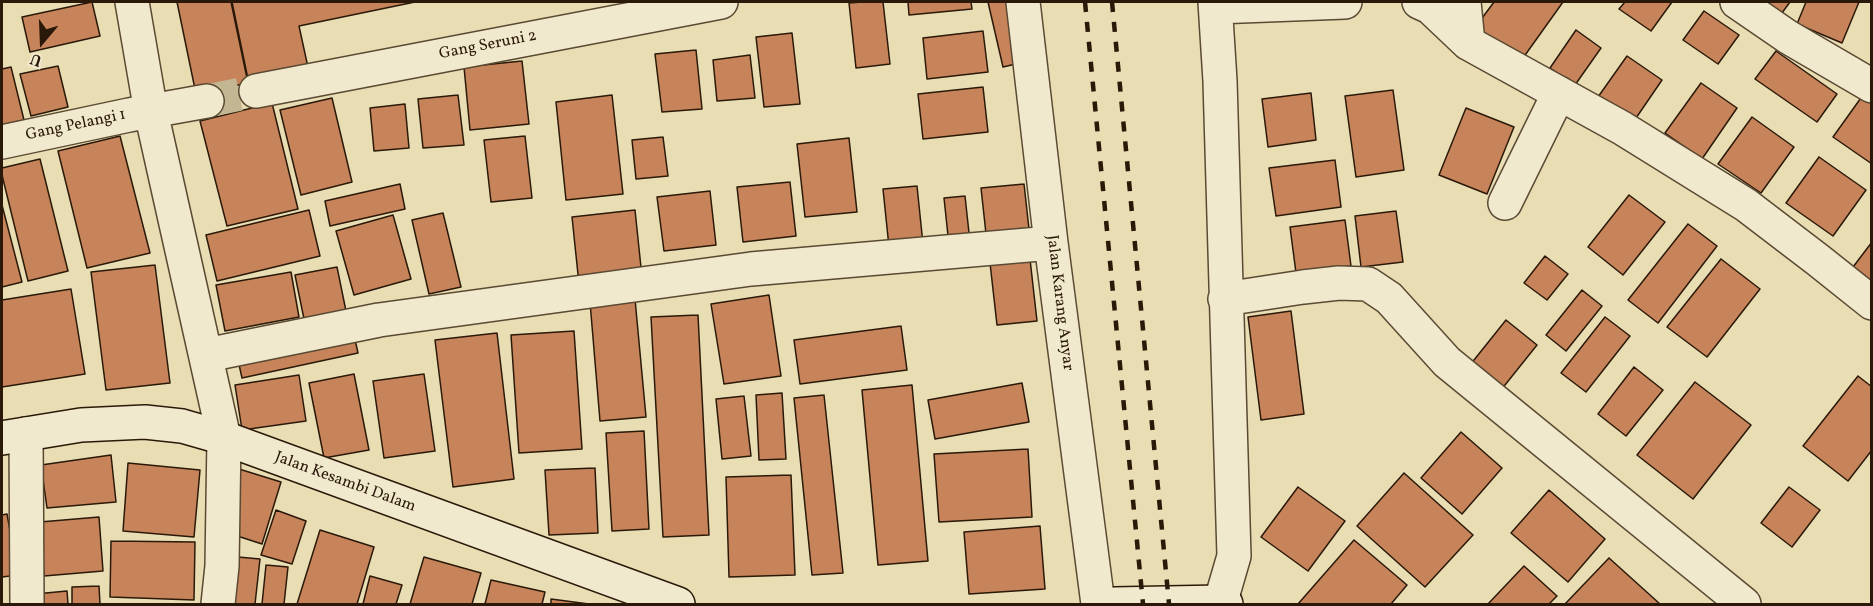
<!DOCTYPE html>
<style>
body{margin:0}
#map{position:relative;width:1873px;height:606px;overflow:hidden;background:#e9ddb4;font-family:Vollkorn,serif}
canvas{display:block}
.frame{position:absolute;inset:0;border:3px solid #2a1908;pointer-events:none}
.north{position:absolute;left:12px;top:12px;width:60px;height:60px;-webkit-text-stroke:4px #f1e9ce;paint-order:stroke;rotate:199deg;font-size:16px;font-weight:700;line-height:24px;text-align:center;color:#2a1908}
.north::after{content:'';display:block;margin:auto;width:21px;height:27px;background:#2a1908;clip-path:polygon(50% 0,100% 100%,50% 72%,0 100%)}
</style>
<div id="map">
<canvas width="1873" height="606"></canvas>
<div class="frame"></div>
<div class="north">U</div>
</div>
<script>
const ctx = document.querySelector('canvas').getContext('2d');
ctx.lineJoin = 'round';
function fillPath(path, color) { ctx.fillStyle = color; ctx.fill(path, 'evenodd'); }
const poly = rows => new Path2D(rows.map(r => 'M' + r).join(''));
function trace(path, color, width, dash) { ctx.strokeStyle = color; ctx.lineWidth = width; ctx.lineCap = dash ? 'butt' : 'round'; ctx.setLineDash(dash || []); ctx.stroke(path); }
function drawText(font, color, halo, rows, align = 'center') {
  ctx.font = font + ' Vollkorn,serif'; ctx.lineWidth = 5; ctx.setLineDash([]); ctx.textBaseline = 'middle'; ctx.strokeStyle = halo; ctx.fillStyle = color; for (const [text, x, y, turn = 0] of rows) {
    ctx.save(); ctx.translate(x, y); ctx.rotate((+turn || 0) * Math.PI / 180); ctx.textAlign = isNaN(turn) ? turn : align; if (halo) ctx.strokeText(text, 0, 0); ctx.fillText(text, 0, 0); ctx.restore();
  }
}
const building = poly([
 [92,2,100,36,30,52,22,17,92,2],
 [177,2,231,2,248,83,196,94,177,2],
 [232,2,415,2,299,26,309,72,249,84,232,2],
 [862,2,883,2,890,64,856,68,849,3,862,2],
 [908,2,971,2,972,9,909,15,908,2],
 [988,2,1007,2,1020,63,1003,67,988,2],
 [1494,2,1563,2,1518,65,1471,33,1494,2],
 [1625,2,1672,2,1651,31,1619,9,1625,2],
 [1757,2,1790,2,1779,17,1757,2],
 [1806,2,1859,2,1842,43,1797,24,1806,2],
 [1704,11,1739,35,1718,64,1683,40,1704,11],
 [1576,30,1601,48,1575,85,1550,68,1576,30],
 [983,31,988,72,927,79,923,38,983,31],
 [792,33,800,104,764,107,756,37,792,33],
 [696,50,702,109,662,112,655,54,696,50],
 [1776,51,1837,94,1817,122,1755,79,1776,51],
 [750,55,755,98,717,101,713,60,750,55],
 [1627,56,1662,80,1634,121,1598,97,1627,56],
 [522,61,529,124,470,130,464,67,522,61],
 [58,66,68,107,31,116,20,74,58,66],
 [11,67,24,120,2,125,2,69,11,67],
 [1701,83,1737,108,1702,159,1665,133,1701,83],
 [983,87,988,132,923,139,918,94,983,87],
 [1393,90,1404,170,1356,177,1345,96,1393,90],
 [1311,93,1316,140,1268,147,1262,99,1311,93],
 [458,95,464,145,423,148,418,99,458,95],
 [612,95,623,194,566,200,556,102,612,95],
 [1863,95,1872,101,1872,164,1833,137,1863,95],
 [332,98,352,182,301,195,280,110,332,98],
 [272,103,298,209,227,226,200,121,272,103],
 [405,104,409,148,374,151,370,108,405,104],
 [1466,108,1514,127,1487,194,1439,175,1466,108],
 [1752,117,1794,147,1761,193,1718,164,1752,117],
 [120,136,150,253,87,268,58,151,120,136],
 [525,136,532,198,491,202,484,140,525,136],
 [663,137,668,176,636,179,632,140,663,137],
 [849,138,857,212,805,217,797,144,849,138],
 [1819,157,1866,190,1833,236,1786,203,1819,157],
 [40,159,68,271,28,281,2,175,2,168,40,159],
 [1335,160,1341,207,1276,216,1269,168,1335,160],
 [790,182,796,236,743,242,737,187,790,182],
 [400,184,405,209,330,226,325,201,400,184],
 [1024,184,1030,238,987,243,981,188,1024,184],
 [917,186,923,244,889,247,883,189,917,186],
 [710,191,716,245,664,251,657,197,710,191],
 [1629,195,1665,222,1623,275,1588,247,1629,195],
 [965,196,970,242,949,245,944,198,965,196],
 [2,205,22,282,2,287,2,205],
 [309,210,320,256,217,281,206,235,309,210],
 [635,210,642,277,579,284,572,217,635,210],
 [1396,211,1403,262,1361,267,1355,216,1396,211],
 [443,213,461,287,429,294,412,220,443,213],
 [393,215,411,279,354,295,336,231,393,215],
 [1345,220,1351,266,1296,273,1290,227,1345,220],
 [1688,224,1717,246,1658,323,1628,300,1688,224],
 [1872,242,1872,287,1850,271,1872,242],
 [1545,256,1568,274,1547,300,1524,283,1545,256],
 [1030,259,1037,321,997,325,990,263,1030,259],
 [1721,259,1760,289,1707,357,1667,327,1721,259],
 [155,265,170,383,106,390,91,272,155,265],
 [337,267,346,311,304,319,295,275,337,267],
 [291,272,299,317,225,331,216,285,291,272],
 [71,289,85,374,2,387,2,300,71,289],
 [1582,290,1602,306,1566,351,1546,335,1582,290],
 [769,295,781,376,724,384,711,304,769,295],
 [635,299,646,417,600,421,590,302,635,299],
 [1291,311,1304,414,1261,420,1248,317,1291,311],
 [698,315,709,535,663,537,651,317,698,315],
 [1605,317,1630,336,1586,392,1561,373,1605,317],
 [1506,320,1537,345,1497,395,1466,370,1506,320],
 [901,326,907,370,800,384,794,340,901,326],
 [574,331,582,449,519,453,511,335,574,331],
 [497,333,514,479,453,487,435,340,497,333],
 [354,335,358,353,242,378,238,360,354,335],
 [1634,367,1663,390,1626,436,1598,414,1634,367],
 [354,374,369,450,324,458,309,383,354,374],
 [424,374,435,451,384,458,373,381,424,374],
 [299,375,306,421,242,430,235,385,299,375],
 [1858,376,1872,387,1872,450,1848,481,1803,446,1858,376],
 [1695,382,1751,425,1693,499,1637,455,1695,382],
 [1022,383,1029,422,935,439,928,400,1022,383],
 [912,385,928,561,878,565,862,390,912,385],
 [782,393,786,459,759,460,756,395,782,393],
 [824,395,843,573,812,575,794,398,824,395],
 [744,396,751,456,722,459,716,399,744,396],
 [644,431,649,529,612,531,606,433,644,431],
 [1461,432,1502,468,1462,514,1421,478,1461,432],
 [1028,449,1032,517,939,522,934,454,1028,449],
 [111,455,116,502,47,508,41,465,111,455],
 [128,463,200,470,194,537,123,531,128,463],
 [595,468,598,533,549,535,545,470,595,468],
 [239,469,281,482,262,544,225,532,239,469],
 [1404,473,1473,535,1425,587,1357,526,1404,473],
 [791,475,795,575,729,577,726,477,791,475],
 [1298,487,1345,521,1308,571,1261,537,1298,487],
 [1789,487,1820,510,1792,547,1761,523,1789,487],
 [1549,490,1605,539,1568,582,1511,533,1549,490],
 [276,510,306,521,292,564,261,555,276,510],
 [7,514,18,575,2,577,2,515,7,514],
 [99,517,103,571,44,576,40,522,99,517],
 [1040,526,1045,589,969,594,964,532,1040,526],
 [320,530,374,547,357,604,297,604,320,530],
 [1354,540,1407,585,1391,604,1298,604,1354,540],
 [111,541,195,542,194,600,110,597,111,541],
 [227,556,260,559,255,604,222,604,227,556],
 [424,557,481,573,472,604,410,604,424,557],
 [1609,558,1660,604,1565,604,1609,558],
 [266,565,288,567,284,604,262,604,266,565],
 [1524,566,1557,596,1549,604,1488,604,1524,566],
 [370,576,402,585,396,604,363,604,370,576],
 [491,580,545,592,542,604,485,604,491,580],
 [99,586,100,604,72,604,72,587,99,586],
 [67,591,68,604,36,604,35,594,67,591],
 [551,599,589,604,551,604,551,599]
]);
fillPath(building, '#c7845b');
trace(building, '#2a1908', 1.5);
trace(poly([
 [207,101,256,91]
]), '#c3b692', 33, [33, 16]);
const street = poly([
 [132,2,151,112,224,438,222,566,218,604],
 [1023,2,1051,243,1098,604],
 [1215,2,1220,81,1234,556,1220,604],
 [1419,2,1430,7,1468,43,1622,128,1746,205,1818,260,1872,303],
 [1464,2,1468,43],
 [1737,2,1788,37,1872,86],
 [1216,7,1345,2],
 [256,91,721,2],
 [2,142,129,115,207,101],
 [1505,203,1559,93],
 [1225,299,1303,287,1339,283,1368,284,1389,298,1447,362,1744,604],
 [207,355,379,320,751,269,1051,243],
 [26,434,27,604]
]);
const secondary = poly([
 [2,438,81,425,145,422,182,426,224,438,678,604],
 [1114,604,1221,602,1226,604]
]);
trace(street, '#5a4a33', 36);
trace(secondary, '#2a1908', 36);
trace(street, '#f1e9ce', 33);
trace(secondary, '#f1e9ce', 33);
trace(poly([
 [1085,2,1143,604],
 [1112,2,1169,604]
]), '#2a1908', 4.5, [10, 10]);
drawText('16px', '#2a1908', '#f1e9ce', [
 ["Gang Seruni 2",488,46,-11],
 ["Gang Pelangi 1",76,126,-12],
 ["Jalan Karang Anyar",1059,303,83],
 ["Jalan Kesambi Dalam",345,483,20]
]);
</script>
